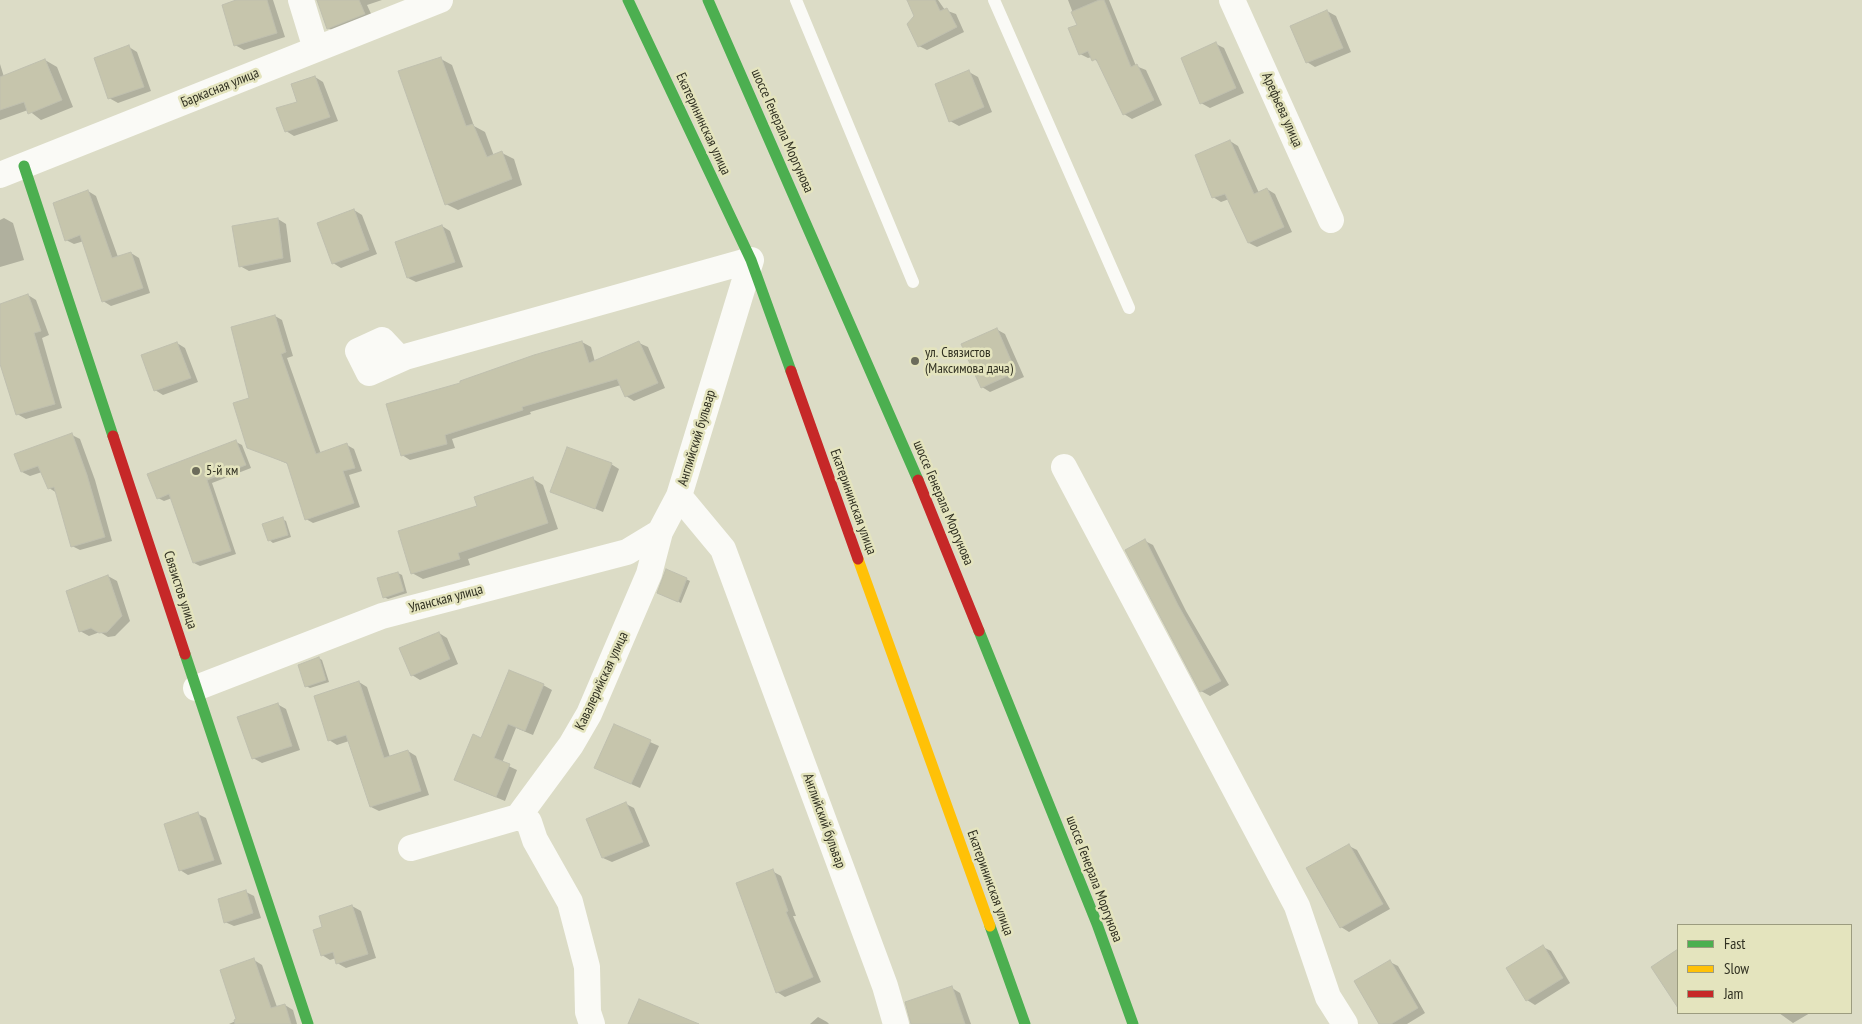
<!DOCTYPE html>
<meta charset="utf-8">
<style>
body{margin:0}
#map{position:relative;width:1862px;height:1024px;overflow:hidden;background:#dcdcc6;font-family:"PT Sans Narrow",sans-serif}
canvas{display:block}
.legend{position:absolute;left:1677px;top:924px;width:175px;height:90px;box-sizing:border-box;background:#e4e4be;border:1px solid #9c9c7f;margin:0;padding:6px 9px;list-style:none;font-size:15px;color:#303021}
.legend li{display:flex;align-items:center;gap:10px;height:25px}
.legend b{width:25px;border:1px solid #9c9c7f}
</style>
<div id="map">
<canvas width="1862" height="1024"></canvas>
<ul class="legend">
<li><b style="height:6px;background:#4caf50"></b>Fast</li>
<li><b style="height:6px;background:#ffc107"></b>Slow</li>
<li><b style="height:6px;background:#c62828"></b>Jam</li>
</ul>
</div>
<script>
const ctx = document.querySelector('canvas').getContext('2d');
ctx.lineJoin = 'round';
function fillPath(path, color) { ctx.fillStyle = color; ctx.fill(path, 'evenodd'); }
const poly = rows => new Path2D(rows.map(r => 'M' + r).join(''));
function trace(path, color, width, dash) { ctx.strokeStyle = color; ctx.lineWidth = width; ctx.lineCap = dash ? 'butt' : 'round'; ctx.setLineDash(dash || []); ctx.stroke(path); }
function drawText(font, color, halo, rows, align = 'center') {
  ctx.font = font + ' "PT Sans Narrow",sans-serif'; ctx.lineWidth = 5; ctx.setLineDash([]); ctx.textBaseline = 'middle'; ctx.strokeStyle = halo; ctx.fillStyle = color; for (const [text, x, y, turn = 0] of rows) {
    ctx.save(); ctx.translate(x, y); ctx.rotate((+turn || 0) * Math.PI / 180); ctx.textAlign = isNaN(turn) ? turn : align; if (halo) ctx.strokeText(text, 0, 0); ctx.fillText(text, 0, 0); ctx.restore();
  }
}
fillPath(poly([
 [240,0,273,0,285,37,244,50,235,45],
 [319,0,382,0,367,5,373,18,337,33,328,28],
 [927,0,938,0,945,10,956,14,964,32,927,50,919,46],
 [1068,0,1109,0,1136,66,1146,70,1162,105,1132,119,1124,114,1100,64,1092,57,1088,58,1080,54,1078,26],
 [1327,11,1336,16,1351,52,1315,67,1307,62],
 [1216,44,1224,48,1244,93,1210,108,1201,103],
 [129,47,137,52,151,91,118,103,109,98],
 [441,59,452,65,474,126,485,132,494,156,502,153,514,159,522,185,458,210,446,204],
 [45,60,57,67,73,107,41,120,28,110,0,120,0,64,4,77],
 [969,72,978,77,992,112,959,126,950,121],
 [315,77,323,82,338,121,294,136,286,131,299,102],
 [1230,141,1238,146,1259,193,1267,189,1275,194,1292,232,1257,247,1249,243,1229,199,1221,202,1213,197],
 [88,191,96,196,118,257,131,253,139,258,150,293,111,306,103,301,84,241,74,244,66,240],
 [354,210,362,215,377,254,341,268,333,263],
 [4,218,13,223,24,260,0,267,0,220],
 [278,219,286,224,291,262,249,271,240,266],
 [442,226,450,231,463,267,416,282,408,278],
 [28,295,36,300,49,335,42,338,62,408,26,419,17,414,0,343,0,305],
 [275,316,282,320,293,356,287,358,321,454,347,445,354,449,362,471,349,475,360,507,313,523,306,519,288,464,248,447,250,398],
 [996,329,1005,334,1024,377,990,392,982,387],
 [582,342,591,347,595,362,639,343,648,347,665,388,634,401,626,396,621,385,530,412,531,414,452,439,455,448,410,460,402,455,462,384,534,356],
 [177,343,185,348,198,382,163,395,155,390],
 [72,435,80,439,95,480,112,541,80,550,72,546,57,493,49,488,42,472,30,476,22,472],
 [236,442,242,445,251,468,212,483,236,554,200,566,194,563,172,498,164,501,158,498],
 [611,464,619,469,603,512,552,491],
 [533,479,543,485,558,529,468,559,470,565,423,579,412,573,478,507],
 [282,519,286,521,291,537,273,543,269,540],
 [1145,541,1153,545,1186,611,1229,685,1210,696,1201,691],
 [398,573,402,575,407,593,388,599,384,597],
 [108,576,117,581,130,621,115,636,108,637,100,632,89,636,80,631],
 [686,579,690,581,681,603,662,595],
 [439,633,447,638,458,664,420,680,412,675],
 [319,658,322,660,329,682,310,688,306,686],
 [359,682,367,687,390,757,408,751,416,756,429,795,379,811,371,807,349,741,337,745,329,740],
 [543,685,552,690,533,735,516,728,502,763,517,770,505,801,464,784,482,739],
 [277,704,286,709,300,750,262,763,253,758],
 [614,726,659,746,640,788,604,772],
 [626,804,634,808,650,846,612,862,603,858,588,819],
 [198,814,206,818,222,864,188,875,180,870],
 [1349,846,1357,850,1390,909,1349,932,1341,927,1308,869],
 [772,871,781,876,796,916,793,916,821,982,785,997,777,992],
 [246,892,254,896,261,918,234,926,225,922],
 [352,906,361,911,376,958,346,968,337,963,336,958,330,960,322,955,324,928],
 [1543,947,1551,951,1570,983,1535,1005,1527,1000],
 [254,960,262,965,277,1007,285,1005,293,1010,297,1024,229,1024,238,1020],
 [1390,962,1398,966,1425,1013,1407,1024,1381,1024],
 [952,988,960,993,971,1024,913,1024],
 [1779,1013,1810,1013,1793,1023],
 [818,1017,827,1022,829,1024,810,1024]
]), '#0003');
const building = poly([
 [236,0,267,0,277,33,234,46,222,5,236,0],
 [317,0,359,0,365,14,327,29,317,0],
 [907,0,935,0,940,11,947,8,957,27,918,47,907,24,914,16,907,0],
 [1099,0,1104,0,1131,67,1137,64,1154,100,1123,115,1096,59,1092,61,1088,51,1079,55,1068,28,1077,25,1071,12,1099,0],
 [1327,10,1343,48,1306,63,1290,26,1327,10],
 [1216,42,1236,88,1200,104,1181,58,1216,42],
 [129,45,144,87,108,99,94,58,129,45],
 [441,57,466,126,473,124,487,157,502,151,512,179,445,205,398,71,441,57],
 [45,59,62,100,28,114,24,102,0,110,0,77,45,59],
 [969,70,984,107,949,122,935,84,969,70],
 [315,76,330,117,285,132,276,108,297,102,291,84,315,76],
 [1230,140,1254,194,1267,188,1284,227,1248,243,1225,194,1212,198,1195,155,1230,140],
 [88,190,112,258,131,252,143,288,102,302,80,235,65,241,53,203,88,190],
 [354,209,369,250,332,264,317,223,354,209],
 [278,218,283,258,239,267,232,226,278,218],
 [442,225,455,262,407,278,395,242,442,225],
 [28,294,41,331,34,333,55,404,16,415,0,364,0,304,28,294],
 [275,315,286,352,281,354,316,454,347,443,355,468,343,471,354,503,305,520,287,463,247,448,233,403,249,398,231,327,275,315],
 [997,328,1016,372,981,388,961,344,997,328],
 [582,341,589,363,639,341,658,383,625,397,617,379,522,407,523,410,445,435,447,444,401,456,386,404,460,383,460,381,534,355,582,341],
 [177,342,191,378,154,391,141,355,177,342],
 [72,433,87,475,105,537,71,547,54,487,48,489,38,466,21,472,14,454,72,433],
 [236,440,246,465,207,480,231,551,193,563,169,494,157,499,147,474,236,440],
 [567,447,612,463,595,509,550,492,567,447],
 [533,477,548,523,458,553,460,559,411,574,398,531,477,506,474,497,533,477],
 [283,517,288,535,268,541,262,524,283,517],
 [1145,539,1178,605,1221,681,1200,692,1125,550,1145,539],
 [666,569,687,578,678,602,657,593,666,569],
 [398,572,404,591,383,598,377,578,398,572],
 [108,575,122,616,107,632,99,633,91,628,79,632,66,591,108,575],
 [439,632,450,659,411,676,399,648,439,632],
 [319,657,326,680,305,687,298,665,319,657],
 [509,670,544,684,525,731,508,724,494,758,510,764,496,797,454,780,473,734,481,738,509,670],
 [359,681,384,758,408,750,421,791,370,807,346,735,328,741,314,696,359,681],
 [278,703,292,746,252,759,237,717,278,703],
 [614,724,651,740,631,784,594,768,614,724],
 [626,802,643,842,602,858,586,819,626,802],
 [198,812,214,860,179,871,164,824,198,812],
 [1349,844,1383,904,1340,928,1306,868,1349,844],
 [773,869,788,911,786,912,813,977,776,993,736,883,773,869],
 [246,890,253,913,224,923,218,899,246,890],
 [352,905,368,954,336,964,333,952,321,956,313,930,322,927,319,916,352,905],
 [1543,945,1563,978,1526,1001,1506,968,1543,945],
 [1678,949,1678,1008,1651,967,1678,949],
 [254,958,271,1008,285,1004,291,1024,235,1024,234,1020,236,1019,220,970,254,958],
 [1390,960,1418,1008,1391,1024,1379,1024,1354,981,1390,960],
 [952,986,965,1024,911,1024,905,1002,952,986],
 [639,999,699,1024,628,1024,639,999]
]);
fillPath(building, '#c6c5ac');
trace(building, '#bfbfae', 1);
trace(poly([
 [796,0,913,282],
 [994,0,1129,308]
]), '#fafaf6', 12);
trace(poly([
 [301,0,316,49],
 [1232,0,1331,220],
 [0,175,440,0],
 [405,357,397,356,382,340,358,351,369,373,405,357,751,260],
 [1064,467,1297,906,1328,997,1345,1024],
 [679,496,723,549,885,986,896,1024],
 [196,688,382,616,627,552,660,532,679,496,751,260],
 [411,848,518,817],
 [592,1024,588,1012,587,967,570,902,535,840,529,822,518,817,571,745,589,714,649,574,660,532]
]), '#fafaf6', 26);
trace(poly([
 [628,0,751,260,791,371],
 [708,0,918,480],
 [24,166,113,436],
 [979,631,1097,924,1133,1024],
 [185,654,308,1024],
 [990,926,1025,1024]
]), '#4caf50', 11);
trace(poly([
 [858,559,990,926]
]), '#ffc107', 11);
trace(poly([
 [791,371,858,559],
 [113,436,185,654],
 [918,480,979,631]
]), '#c62828', 11);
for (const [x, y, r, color] of [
 [915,361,5,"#6c6c5b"],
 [196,471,5,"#6c6c5b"]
]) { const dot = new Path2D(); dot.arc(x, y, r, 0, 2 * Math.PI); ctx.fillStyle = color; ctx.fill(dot); trace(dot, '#e4e4be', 2); }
drawText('14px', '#303021', '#e4e4be', [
 ["Баркасная улица",220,88,-22],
 ["Арефьева улица",1282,110,66],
 ["Екатерининская улица",703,124,65],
 ["шоссе Генерала Моргунова",782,131,66],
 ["Английский бульвар",697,438,-73],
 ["Екатерининская улица",853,502,70],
 ["шоссе Генерала Моргунова",943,503,67],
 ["Связистов улица",180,590,72],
 ["Уланская улица",446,599,-15],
 ["Кавалерийская улица",602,681,-65],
 ["Английский бульвар",824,821,70],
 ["шоссе Генерала Моргунова",1094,879,69],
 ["Екатерининская улица",990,883,70]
]);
drawText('14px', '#303021', '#e4e4be', [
 ["ул. Связистов",925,353],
 ["(Максимова дача)",925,369],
 ["5-й км",206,471]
], 'left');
</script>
